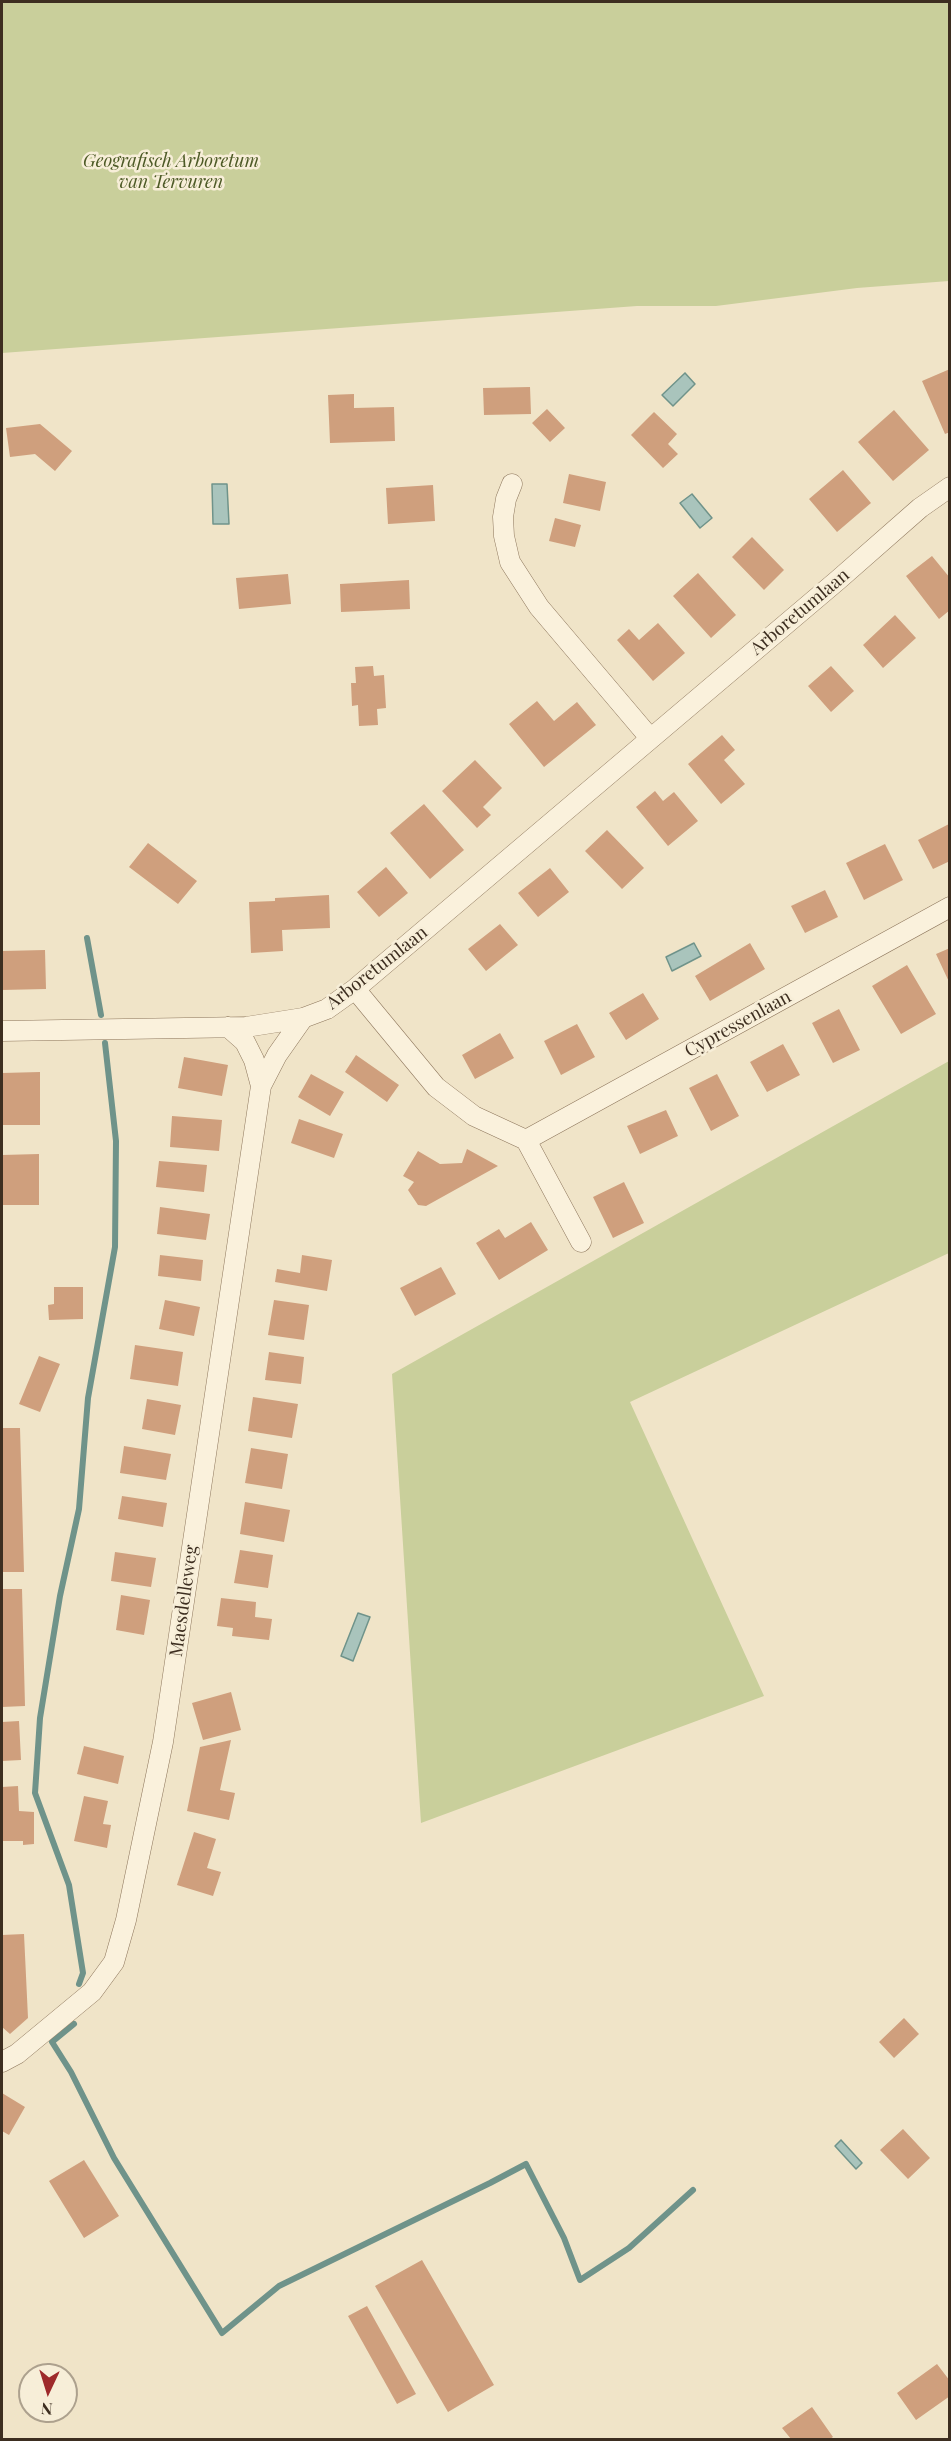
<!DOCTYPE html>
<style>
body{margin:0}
#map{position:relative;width:951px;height:2441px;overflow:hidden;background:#f0e4c8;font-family:"Playfair Display",serif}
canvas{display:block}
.frame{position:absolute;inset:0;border:3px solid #3d2e20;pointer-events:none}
.north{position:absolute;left:18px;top:2363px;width:60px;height:60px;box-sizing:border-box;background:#f7eed8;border:2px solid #ada18e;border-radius:50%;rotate:184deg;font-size:16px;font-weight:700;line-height:24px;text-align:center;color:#3d2e20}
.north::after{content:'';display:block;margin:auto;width:21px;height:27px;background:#9e2a2b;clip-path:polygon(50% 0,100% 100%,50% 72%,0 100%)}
</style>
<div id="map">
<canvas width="951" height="2441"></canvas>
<div class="frame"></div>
<div class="north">N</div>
</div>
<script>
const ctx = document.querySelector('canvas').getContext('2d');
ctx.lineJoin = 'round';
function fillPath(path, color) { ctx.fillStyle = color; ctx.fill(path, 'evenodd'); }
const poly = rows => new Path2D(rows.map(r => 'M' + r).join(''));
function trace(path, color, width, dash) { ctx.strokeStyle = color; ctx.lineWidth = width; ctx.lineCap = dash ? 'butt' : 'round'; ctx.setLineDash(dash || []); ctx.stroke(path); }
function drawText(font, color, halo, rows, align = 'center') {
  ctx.font = font + ' "Playfair Display",serif'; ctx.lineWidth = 5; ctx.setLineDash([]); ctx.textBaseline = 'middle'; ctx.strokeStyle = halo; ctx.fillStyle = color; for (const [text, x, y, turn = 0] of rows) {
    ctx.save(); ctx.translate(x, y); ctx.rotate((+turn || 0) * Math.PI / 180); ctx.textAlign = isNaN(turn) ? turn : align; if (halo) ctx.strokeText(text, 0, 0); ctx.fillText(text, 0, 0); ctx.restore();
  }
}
fillPath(poly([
 [2,2,949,2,949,281,857,288,716,306,637,306,2,353],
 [949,1061,949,1253,630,1402,764,1696,421,1823,392,1374]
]), '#c9cf9b');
const water = poly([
 [685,373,695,384,673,406,662,395,685,373],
 [212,484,227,484,229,524,213,524,212,484],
 [692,494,712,518,700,528,680,503,692,494],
 [694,943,701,956,672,971,666,957,694,943],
 [358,1613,370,1617,353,1661,341,1656,358,1613],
 [841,2140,862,2163,856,2169,835,2146,841,2140]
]);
fillPath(water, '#a9c4bc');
trace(water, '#6f938a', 1.5);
trace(poly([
 [87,938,101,1015],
 [79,1984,83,1973,69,1885,35,1793,40,1718,60,1596,79,1509,88,1398,115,1247,116,1141,105,1043],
 [74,2024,52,2042,71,2072,114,2158,222,2333,279,2286,490,2183,526,2164,564,2238,580,2280,629,2248,693,2190]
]), '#6f938a', 6);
fillPath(poly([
 [950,369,950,432,945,434,922,381],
 [530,387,531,414,484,415,483,388],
 [354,394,354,408,394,407,395,441,330,443,328,395],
 [547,409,565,428,550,442,532,423],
 [894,410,929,450,893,481,858,442],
 [654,412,677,434,668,444,678,454,663,468,631,435],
 [40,424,72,451,55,471,35,454,10,457,6,428],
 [843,470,871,503,837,532,809,499],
 [569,474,606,482,600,511,563,503],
 [433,485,435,521,388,524,386,488],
 [555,518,581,525,575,547,549,541],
 [752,537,784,570,764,590,732,557],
 [932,556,950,578,950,610,939,619,906,576],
 [698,573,736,615,711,638,673,596],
 [288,574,291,604,239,609,236,578],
 [409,580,410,609,341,612,340,584],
 [895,615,916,638,883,668,863,645],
 [658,623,685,653,653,681,617,640,629,629,639,640],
 [373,666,374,676,384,675,386,708,377,709,378,725,359,726,358,705,352,706,351,683,356,683,355,667],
 [831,666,854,691,831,712,808,686],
 [537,701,554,721,577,702,596,725,544,767,509,724],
 [722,735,735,750,724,760,745,784,721,804,688,764],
 [475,760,502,788,483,807,491,815,477,828,442,791],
 [655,791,663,801,674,792,698,821,668,846,636,807],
 [424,804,464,850,430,879,390,833],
 [949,824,950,861,933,869,918,840],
 [607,830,644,868,622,889,585,851],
 [148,843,197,881,178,904,129,867],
 [885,844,903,880,864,900,846,863],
 [386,867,408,893,379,917,357,892],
 [550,868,569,892,538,917,518,893],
 [825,890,838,917,805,933,791,906],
 [329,895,330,928,282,930,283,951,251,953,249,902,275,901,275,898],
 [500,924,518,945,486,971,468,949],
 [750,943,765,969,710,1001,695,976],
 [950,948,950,984,936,954],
 [45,950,46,989,2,990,2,951],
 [907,965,936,1014,901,1034,872,986],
 [643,993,659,1019,626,1040,609,1013],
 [839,1009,860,1050,833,1063,812,1023],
 [577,1024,595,1057,561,1075,544,1041],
 [500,1033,514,1058,475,1079,462,1055],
 [783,1044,800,1075,767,1092,750,1062],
 [356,1055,399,1085,387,1102,345,1072],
 [184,1057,228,1065,222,1096,178,1088],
 [40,1072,40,1125,2,1125,2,1073],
 [311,1074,344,1092,330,1116,298,1097],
 [717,1074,739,1116,711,1131,689,1088],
 [666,1110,678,1136,640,1154,627,1126],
 [172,1116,222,1120,219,1151,170,1147],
 [299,1119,343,1134,334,1158,291,1143],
 [467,1149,498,1166,426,1206,418,1205,408,1190,414,1182,403,1176,418,1151,440,1164,462,1163],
 [39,1154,39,1205,2,1205,2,1155],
 [159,1161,207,1165,204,1192,156,1187],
 [624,1182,644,1223,613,1238,593,1197],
 [160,1207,210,1214,206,1240,157,1234],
 [531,1222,548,1250,499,1280,476,1243,499,1229,505,1238],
 [160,1255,203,1260,201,1281,158,1276],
 [302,1255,332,1260,327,1291,275,1282,277,1269,300,1273],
 [441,1267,456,1294,415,1316,400,1288],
 [54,1287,83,1287,83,1319,49,1320,48,1305,54,1304],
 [165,1300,200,1307,194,1336,159,1329],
 [274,1300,309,1305,304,1340,268,1335],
 [135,1345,183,1352,178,1386,130,1379],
 [269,1352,304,1357,301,1384,265,1380],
 [39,1356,60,1364,40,1412,19,1404],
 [253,1397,298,1404,292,1438,248,1431],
 [147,1399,181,1405,175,1435,142,1429],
 [2,1428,20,1428,24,1572,2,1572],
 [124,1446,171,1454,166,1480,120,1473],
 [251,1448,288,1454,282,1489,245,1483],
 [122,1496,167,1503,163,1527,118,1519],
 [245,1502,290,1510,284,1542,240,1534],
 [240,1550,273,1555,268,1588,234,1583],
 [115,1552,156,1558,151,1587,111,1581],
 [2,1589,22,1589,25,1706,2,1707],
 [121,1595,150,1600,144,1635,116,1630],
 [221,1598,256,1602,255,1617,272,1619,269,1640,232,1636,233,1628,217,1626],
 [231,1692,241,1730,203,1740,192,1703],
 [19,1721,21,1760,2,1761,2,1722],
 [231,1740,220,1790,235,1793,229,1820,187,1811,200,1747],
 [84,1746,124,1756,118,1784,77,1774],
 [18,1786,19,1811,34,1812,34,1844,23,1845,23,1841,2,1841,2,1787],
 [84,1796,108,1801,103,1824,111,1825,107,1848,74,1841],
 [194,1832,216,1839,207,1868,221,1872,213,1896,177,1885],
 [24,1934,28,2018,10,2034,2,2027,2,1935],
 [904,2018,919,2034,894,2058,879,2042],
 [2,2093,25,2107,9,2135,2,2131],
 [903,2129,930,2158,908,2179,880,2150],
 [84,2160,119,2216,84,2238,49,2181],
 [422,2260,494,2385,448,2412,375,2286],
 [367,2306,416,2394,397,2404,348,2316],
 [937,2364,950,2381,950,2396,916,2420,897,2393],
 [812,2407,833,2437,830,2439,791,2439,782,2428]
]), '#cf9f7d');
const street = poly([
 [512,484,506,499,503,517,504,536,510,562,539,607,650,738],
 [355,989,436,1087,474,1116,526,1140,950,907],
 [228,1027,245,1042,254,1060,261,1086],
 [2,1031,246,1027,303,1018,327,1009,355,989,838,580,920,508,950,487],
 [526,1140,581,1242],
 [2,2062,17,2054,92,1992,114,1962,126,1920,163,1742,261,1086,277,1055,303,1018]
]);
trace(street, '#8d765c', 21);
trace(street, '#faf1dc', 20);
drawText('italic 18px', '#4d5a26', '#f7eed8', [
 ["Geografisch Arboretum",171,161],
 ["van Tervuren",171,182]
]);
drawText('18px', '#3d2e20', '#f7eed8', [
 ["Arboretumlaan",800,612,-40],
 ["Arboretumlaan",377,968,-38],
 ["Cypressenlaan",738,1024,-29],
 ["Maesdelleweg",184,1601,-82]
]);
</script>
